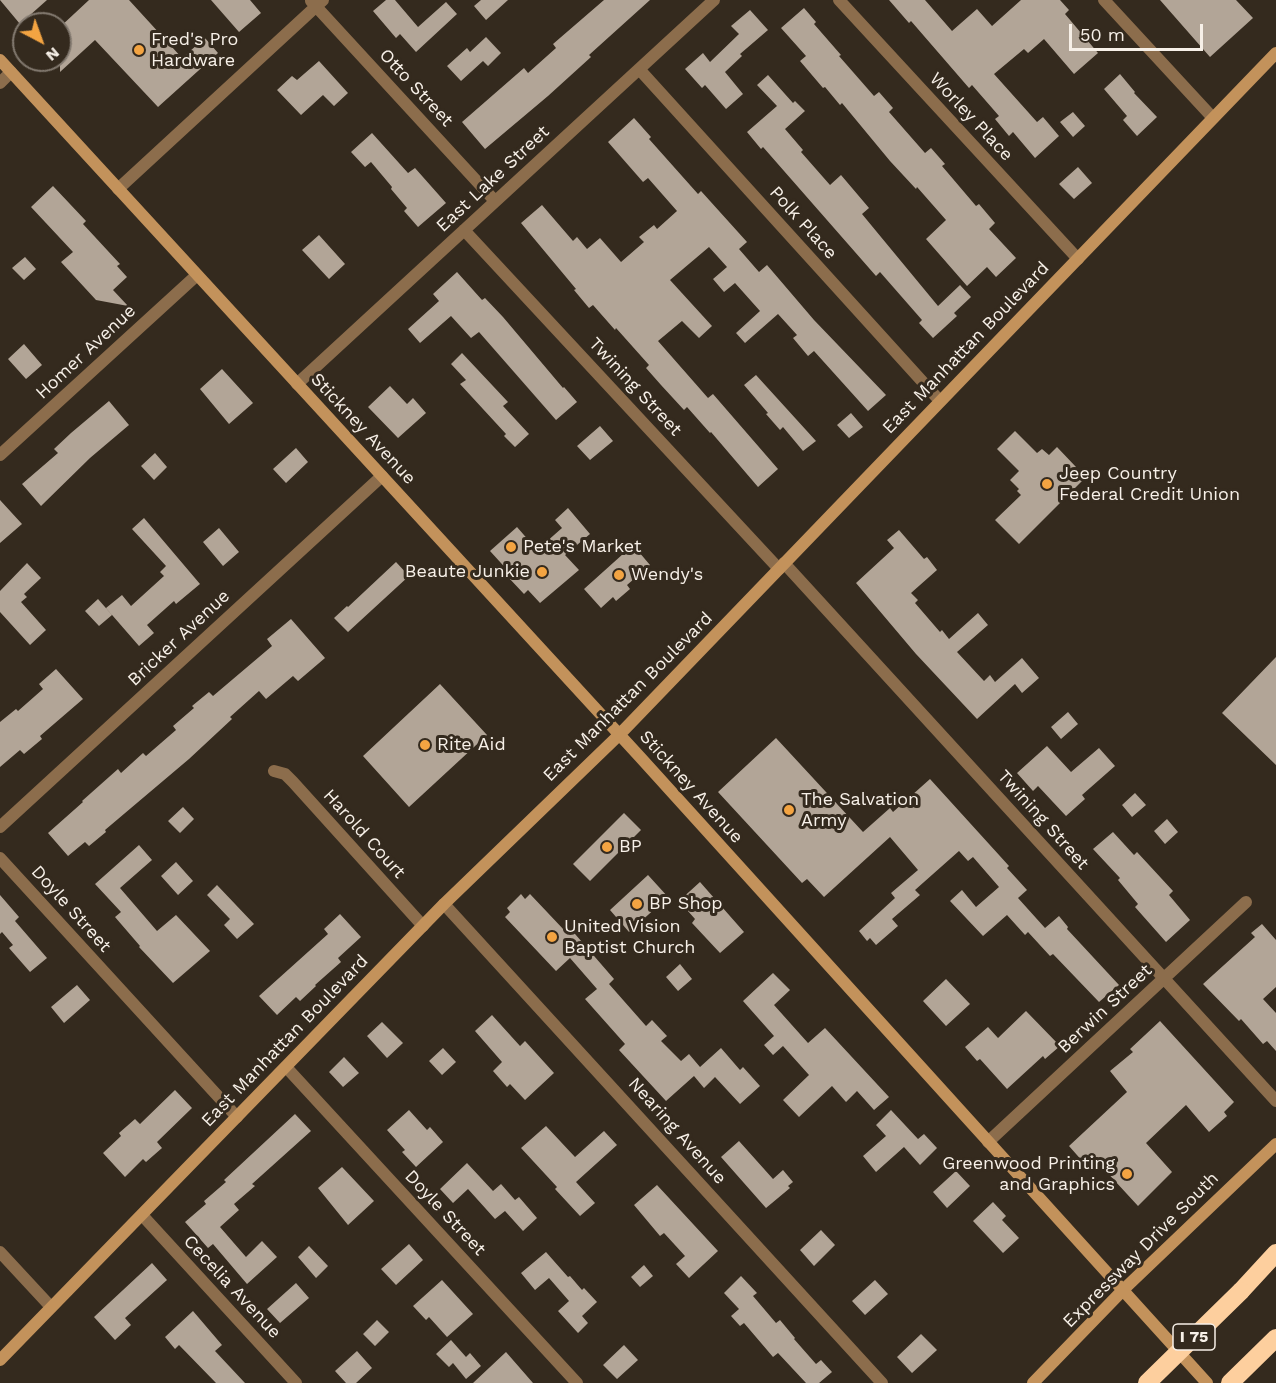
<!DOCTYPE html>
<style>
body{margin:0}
#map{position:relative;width:1276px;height:1383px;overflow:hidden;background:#342a1e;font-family:"Work Sans",sans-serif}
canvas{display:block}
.north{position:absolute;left:12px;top:12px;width:60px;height:60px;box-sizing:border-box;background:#342a1e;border:2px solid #82796f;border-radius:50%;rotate:139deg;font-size:16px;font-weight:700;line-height:24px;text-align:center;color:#f7f0e8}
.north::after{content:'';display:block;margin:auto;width:21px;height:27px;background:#f3a442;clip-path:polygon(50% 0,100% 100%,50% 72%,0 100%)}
.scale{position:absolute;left:1069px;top:24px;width:134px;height:27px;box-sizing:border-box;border:3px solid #f7f0e8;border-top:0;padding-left:8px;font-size:18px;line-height:21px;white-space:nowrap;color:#f7f0e8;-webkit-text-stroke:4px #342a1e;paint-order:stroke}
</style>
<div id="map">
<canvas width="1276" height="1383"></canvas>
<div class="north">N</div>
<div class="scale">50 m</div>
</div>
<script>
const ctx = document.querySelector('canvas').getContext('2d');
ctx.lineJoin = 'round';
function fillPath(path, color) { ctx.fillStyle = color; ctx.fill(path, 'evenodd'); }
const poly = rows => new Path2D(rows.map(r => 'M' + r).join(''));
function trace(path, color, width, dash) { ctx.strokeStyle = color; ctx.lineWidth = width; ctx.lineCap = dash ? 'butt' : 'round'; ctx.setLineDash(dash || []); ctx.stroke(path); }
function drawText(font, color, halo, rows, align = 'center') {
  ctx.font = font + ' "Work Sans",sans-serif'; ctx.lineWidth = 6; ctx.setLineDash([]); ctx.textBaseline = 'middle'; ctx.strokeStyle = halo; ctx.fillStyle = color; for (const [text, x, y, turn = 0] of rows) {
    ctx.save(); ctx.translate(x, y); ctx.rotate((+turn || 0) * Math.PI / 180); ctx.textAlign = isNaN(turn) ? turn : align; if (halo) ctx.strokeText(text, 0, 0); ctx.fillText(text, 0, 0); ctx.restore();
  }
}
fillPath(poly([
 [0,0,47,0,20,24],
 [89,0,129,0,182,58,205,38,218,53,158,107,95,40,60,72,60,27],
 [211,0,250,0,261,13,239,32],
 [386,0,395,0,418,27,446,2,457,14,416,52,400,34,396,38,373,11],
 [481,0,508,0,486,20,474,6],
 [604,0,650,0,589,55,591,57,548,96,485,149,462,122,524,68,528,73,556,48,553,44],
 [889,0,925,0,952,31,977,9,992,26,1021,0,1060,0,1069,10,1065,14,1098,53,1074,74,1044,39,1028,53,1024,49,994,74,1037,122,1043,117,1059,136,1035,158,1013,132,1009,136,995,119,999,116,972,85,969,88,911,21,909,23],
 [1160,0,1236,0,1253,18,1210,57],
 [804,8,816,22,814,24,841,55,839,56,874,96,879,92,893,108,889,112,925,153,931,148,945,164,942,166,976,206,979,204,995,223,989,229,1016,258,996,277,987,267,967,286,926,239,946,220,917,187,916,189,890,161,842,103,840,105,825,87,823,88,800,61,806,56,781,28],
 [750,10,768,30,740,54,742,56,725,72,743,94,726,109,705,85,702,88,685,69,703,53,710,62,739,34,731,26],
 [486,37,501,53,488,66,483,61,461,81,447,66,467,48,470,52],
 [319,61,348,93,334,106,323,95,301,115,277,90,292,76,297,80],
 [1120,74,1135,92,1134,93,1157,117,1137,136,1123,120,1127,116,1104,89],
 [768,75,793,103,795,101,805,111,785,129,803,150,801,152,830,185,841,175,869,208,862,214,938,306,960,285,971,297,954,313,957,316,933,338,919,323,922,320,880,272,876,276,763,147,761,149,747,132,777,106,757,85],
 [1073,112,1085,126,1073,137,1060,122],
 [634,118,651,137,649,139,698,194,701,191,747,242,739,249,759,272,767,265,814,320,886,395,868,411,814,351,808,356,793,338,797,335,778,314,745,343,736,333,760,311,735,283,724,292,713,279,727,267,709,247,670,280,712,326,699,338,682,321,658,341,708,398,713,394,778,469,758,487,711,432,710,433,687,407,684,410,661,385,646,368,649,365,616,328,615,330,593,305,589,308,574,290,576,289,521,223,542,205,573,241,577,237,587,249,600,238,621,262,644,242,639,237,654,225,657,229,677,211,648,178,643,182,608,142],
 [372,133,408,173,415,168,446,203,418,227,404,211,407,208,391,189,392,187,371,162,365,167,351,152],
 [1078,167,1092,183,1074,199,1059,184],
 [53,186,86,221,83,224,120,264,117,266,127,277,113,290,128,306,96,300,61,262,73,252,31,207],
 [319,235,345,264,329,279,302,250],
 [25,257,36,269,24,280,12,268],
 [457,272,482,300,485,298,503,317,563,388,564,387,577,402,556,420,479,332,471,338,451,316,420,343,408,329,439,301,433,294],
 [24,344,42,365,26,379,8,359],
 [462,353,508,402,503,406,529,434,515,447,504,436,506,434,460,384,466,380,451,364],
 [222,369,253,403,229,424,200,389],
 [756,375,816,441,803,451,783,427,780,430,766,414,768,413,744,385],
 [390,386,407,404,413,398,426,413,398,438,368,407],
 [109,401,129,425,90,458,41,506,22,484,58,453,54,449,71,433],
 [851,413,863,427,849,438,837,425],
 [600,426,613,441,590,460,577,446],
 [1015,431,1037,453,1042,449,1049,455,1057,447,1076,467,1073,470,1083,480,1019,544,995,520,1021,495,1017,491,1019,489,1010,480,1019,471,997,449],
 [296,448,308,462,286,483,273,469],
 [155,453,167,467,154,480,141,466],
 [0,500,22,524,0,543],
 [568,508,590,534,565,555,579,570,540,603,528,590,524,594,508,577,511,574,490,551,517,527,537,550,562,528,555,520],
 [144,518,200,584,176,604,174,601,147,625,154,633,139,646,106,608,122,595,131,606,164,576,160,572,166,566,132,529],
 [219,528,239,552,223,566,203,542],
 [899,530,924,559,927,557,937,570,911,593,918,600,915,603,940,632,942,630,949,639,978,613,988,625,957,652,984,681,990,675,995,682,1022,658,1039,678,1022,693,1015,684,977,719,916,654,856,583,894,548,887,540],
 [633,545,650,565,627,585,630,589,616,601,613,597,601,608,584,589],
 [396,562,409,576,348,632,334,618,347,606,348,607],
 [27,563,41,578,24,594,27,597,21,602,46,630,30,645,0,612,0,591],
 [98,599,112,615,99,626,85,611],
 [291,619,325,658,298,681,293,676,266,699,259,691,230,717,232,719,189,759,105,830,106,832,89,846,85,842,68,856,48,833,83,802,82,801,118,769,121,773,143,753,146,756,176,730,173,726,194,708,192,706,209,692,213,696,272,646,267,639],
 [1276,657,1276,765,1222,713],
 [56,669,83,699,40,736,42,739,24,754,20,750,0,767,0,722,16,709,18,711,43,689,39,684],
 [440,684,487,735,409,807,363,756],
 [1068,712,1078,724,1061,739,1051,727],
 [776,738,863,832,890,808,893,812,930,779,1009,866,1007,868,1027,890,1018,898,1045,928,1059,916,1068,927,1067,929,1119,985,1099,1002,1053,954,1050,956,1028,932,1025,935,1007,915,983,936,950,901,962,890,976,907,999,887,973,857,968,861,959,851,915,890,920,895,892,919,898,926,876,945,870,938,867,941,859,931,895,898,891,893,918,870,890,837,824,897,807,879,802,883,718,792],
 [1047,746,1071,772,1099,748,1115,766,1082,795,1085,799,1066,816,1038,786,1033,791,1017,773],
 [1135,793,1146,805,1132,817,1122,805],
 [183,807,194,819,180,833,168,821],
 [624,813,641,830,590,881,573,864],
 [1167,819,1178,832,1165,844,1154,831],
 [1113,832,1134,855,1137,852,1173,891,1169,895,1190,920,1166,942,1135,907,1138,904,1118,880,1120,878,1093,849],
 [139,845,152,860,120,888,157,931,176,915,210,951,173,983,139,947,140,946,115,917,121,912,95,884],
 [176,862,193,881,178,895,161,876],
 [648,875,668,897,629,932,610,910],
 [700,882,744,932,720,953,692,923,695,919,679,901],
 [217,885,254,924,237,939,224,925,230,919,207,895],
 [521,894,525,899,530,894,565,931,569,927,614,979,609,984,646,1026,652,1020,667,1036,661,1041,681,1061,689,1054,700,1067,721,1048,740,1070,743,1067,760,1086,740,1104,715,1077,704,1088,694,1076,666,1101,619,1050,625,1044,585,999,597,989,570,958,556,971,505,917,510,912,507,908],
 [0,895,19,917,15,921,47,958,30,972,9,948,13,945,2,932,0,934],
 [340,914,361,937,338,958,341,962,315,985,316,986,300,1001,296,997,277,1015,259,996,328,934,324,929],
 [1262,924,1276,940,1276,987,1263,999,1276,1013,1276,1051,1267,1041,1263,1044,1241,1019,1239,1021,1203,984,1255,937,1251,933],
 [680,964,692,979,678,991,666,977],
 [773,973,790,990,774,1005,808,1043,825,1028,889,1097,874,1110,857,1091,846,1102,832,1086,799,1117,783,1100,809,1075,783,1046,773,1055,764,1045,774,1036,743,1001],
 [946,979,970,1004,946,1026,923,1001],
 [77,985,90,1000,64,1023,51,1007],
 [1026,1011,1060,1046,1045,1059,1043,1056,1007,1089,980,1059,977,1061,965,1047,988,1027,998,1038],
 [492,1015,520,1046,525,1041,554,1073,525,1100,510,1084,507,1087,493,1071,502,1062,475,1031],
 [1160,1021,1234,1102,1224,1112,1227,1116,1209,1132,1186,1105,1146,1143,1172,1172,1138,1206,1092,1156,1084,1163,1069,1146,1127,1092,1110,1071,1133,1052,1130,1049],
 [382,1022,403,1043,387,1058,367,1036],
 [443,1048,456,1062,442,1075,429,1061],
 [344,1057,359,1073,343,1087,329,1072],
 [175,1090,192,1108,157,1142,162,1148,146,1162,143,1159,125,1177,103,1153,121,1136,119,1133,135,1119,140,1124],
 [409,1110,427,1130,430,1127,443,1142,416,1167,402,1152,405,1150,387,1130],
 [891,1110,918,1139,924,1134,937,1148,920,1165,904,1147,876,1172,863,1156,886,1136,876,1125],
 [295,1114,311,1131,252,1184,255,1186,234,1204,239,1210,220,1227,246,1257,262,1241,277,1257,247,1284,213,1244,208,1248,185,1222,206,1204,204,1201,226,1182,224,1180],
 [546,1126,575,1157,604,1131,617,1145,576,1182,595,1203,580,1216,555,1189,557,1187,521,1148],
 [739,1141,773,1179,783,1170,793,1182,788,1186,790,1188,766,1208,721,1157],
 [467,1163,493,1191,501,1184,515,1200,519,1197,537,1218,523,1231,505,1211,495,1219,468,1189,453,1203,440,1189],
 [342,1167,374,1201,348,1225,318,1188],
 [956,1171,970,1186,947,1208,933,1192],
 [657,1185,718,1251,689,1278,676,1264,685,1256,664,1233,660,1236,634,1205],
 [993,1202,1006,1216,1002,1220,1019,1238,1003,1253,973,1221],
 [821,1230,835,1245,814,1266,800,1250],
 [409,1244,423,1260,396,1285,381,1269],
 [309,1246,328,1266,316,1278,298,1257],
 [546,1252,568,1277,570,1276,582,1290,584,1288,597,1302,582,1316,588,1323,578,1333,558,1311,569,1301,549,1278,535,1290,521,1273],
 [152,1263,167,1280,125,1318,131,1325,115,1340,94,1317],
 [644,1265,653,1276,640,1287,631,1277],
 [741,1276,757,1293,753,1296,776,1323,780,1320,795,1338,794,1339,816,1364,821,1360,832,1372,819,1383,806,1383,778,1353,773,1357,744,1323,740,1326,731,1316,739,1309,724,1293],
 [442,1280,473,1314,447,1337,429,1317,426,1320,413,1306],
 [875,1280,888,1294,865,1315,852,1301],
 [296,1283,309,1298,280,1323,267,1309],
 [193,1311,222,1345,215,1351,245,1383,216,1383,179,1345,175,1349,165,1337],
 [377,1320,389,1332,375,1346,363,1334],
 [921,1334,937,1350,912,1373,897,1357],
 [451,1340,466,1357,470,1353,481,1366,466,1379,453,1363,449,1367,436,1354],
 [624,1345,638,1360,617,1379,603,1365],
 [357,1351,372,1368,356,1383,346,1383,335,1371],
 [506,1352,533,1383,473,1383]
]), '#b2a597');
trace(poly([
 [839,0,1078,259],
 [1104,0,1213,118],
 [311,1,495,201],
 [639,69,940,401],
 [0,83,11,72],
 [118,189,323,0],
 [464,230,779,569],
 [297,384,714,0],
 [0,455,197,275],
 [784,563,1276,1101],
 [274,771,285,774,293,782,423,926],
 [0,827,382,476],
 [0,858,237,1117],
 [444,904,882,1383],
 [286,1067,577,1383],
 [988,1142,1246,902],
 [142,1215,296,1383],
 [0,1252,51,1307]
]), '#8c6d4c', 12);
trace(poly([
 [0,60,640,757,1207,1383],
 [0,1360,444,904,619,735,1276,53],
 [1033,1383,1123,1290,1276,1144]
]), '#c3925b', 12);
trace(poly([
 [1241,1291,1276,1253],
 [1230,1383,1276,1338]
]), '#fdcf9e', 18);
trace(poly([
 [1147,1383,1241,1291]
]), '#fdcf9e', 18);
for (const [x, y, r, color] of [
 [139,50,6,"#f3a442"],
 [1047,484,6,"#f3a442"],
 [511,547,6,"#f3a442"],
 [542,572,6,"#f3a442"],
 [619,575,6,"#f3a442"],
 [425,745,6,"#f3a442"],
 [789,810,6,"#f3a442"],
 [607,847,6,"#f3a442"],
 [637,904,6,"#f3a442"],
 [552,937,6,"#f3a442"],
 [1127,1174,6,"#f3a442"]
]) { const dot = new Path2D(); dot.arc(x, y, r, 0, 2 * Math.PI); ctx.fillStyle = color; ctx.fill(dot); trace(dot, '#342a1e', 2); }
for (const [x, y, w] of [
 [1194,1337,42]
]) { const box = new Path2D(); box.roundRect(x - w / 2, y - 13, w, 26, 4.5); ctx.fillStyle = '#342a1e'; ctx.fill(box); trace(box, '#f7f0e8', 1.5); }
drawText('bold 16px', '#f7f0e8', null, [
 ["I 75",1194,1337]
]);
drawText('18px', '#f7f0e8', '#342a1e', [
 ["Fred's Pro",151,40],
 ["Hardware",151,61],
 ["Jeep Country",1059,474],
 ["Federal Credit Union",1059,495],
 ["Pete's Market",523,547],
 ["Beaute Junkie",530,572,"right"],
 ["Wendy's",631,575],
 ["Rite Aid",437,745],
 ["The Salvation",801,800],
 ["Army",801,821],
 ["BP",619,847],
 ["BP Shop",649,904],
 ["United Vision",564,927],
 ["Baptist Church",564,948],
 ["Greenwood Printing",1115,1164,"right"],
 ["and Graphics",1115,1185,"right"]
], 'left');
drawText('18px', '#f7f0e8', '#342a1e', [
 ["Otto Street",416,88,47],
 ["Worley Place",971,117,47],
 ["East Lake Street",493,179,-43],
 ["Polk Place",803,223,48],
 ["East Manhattan Boulevard",966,348,-46],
 ["Homer Avenue",86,352,-43],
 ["Twining Street",635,387,47],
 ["Stickney Avenue",363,429,47],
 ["Bricker Avenue",179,638,-43],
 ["East Manhattan Boulevard",628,697,-45],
 ["Stickney Avenue",691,787,48],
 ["Twining Street",1043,820,48],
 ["Harold Court",364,834,48],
 ["Doyle Street",71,909,48],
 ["Berwin Street",1105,1009,-43],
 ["East Manhattan Boulevard",285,1041,-46],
 ["Nearing Avenue",677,1131,48],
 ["Doyle Street",445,1213,47],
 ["Expressway Drive South",1141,1250,-45],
 ["Cecelia Avenue",232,1287,47]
]);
</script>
